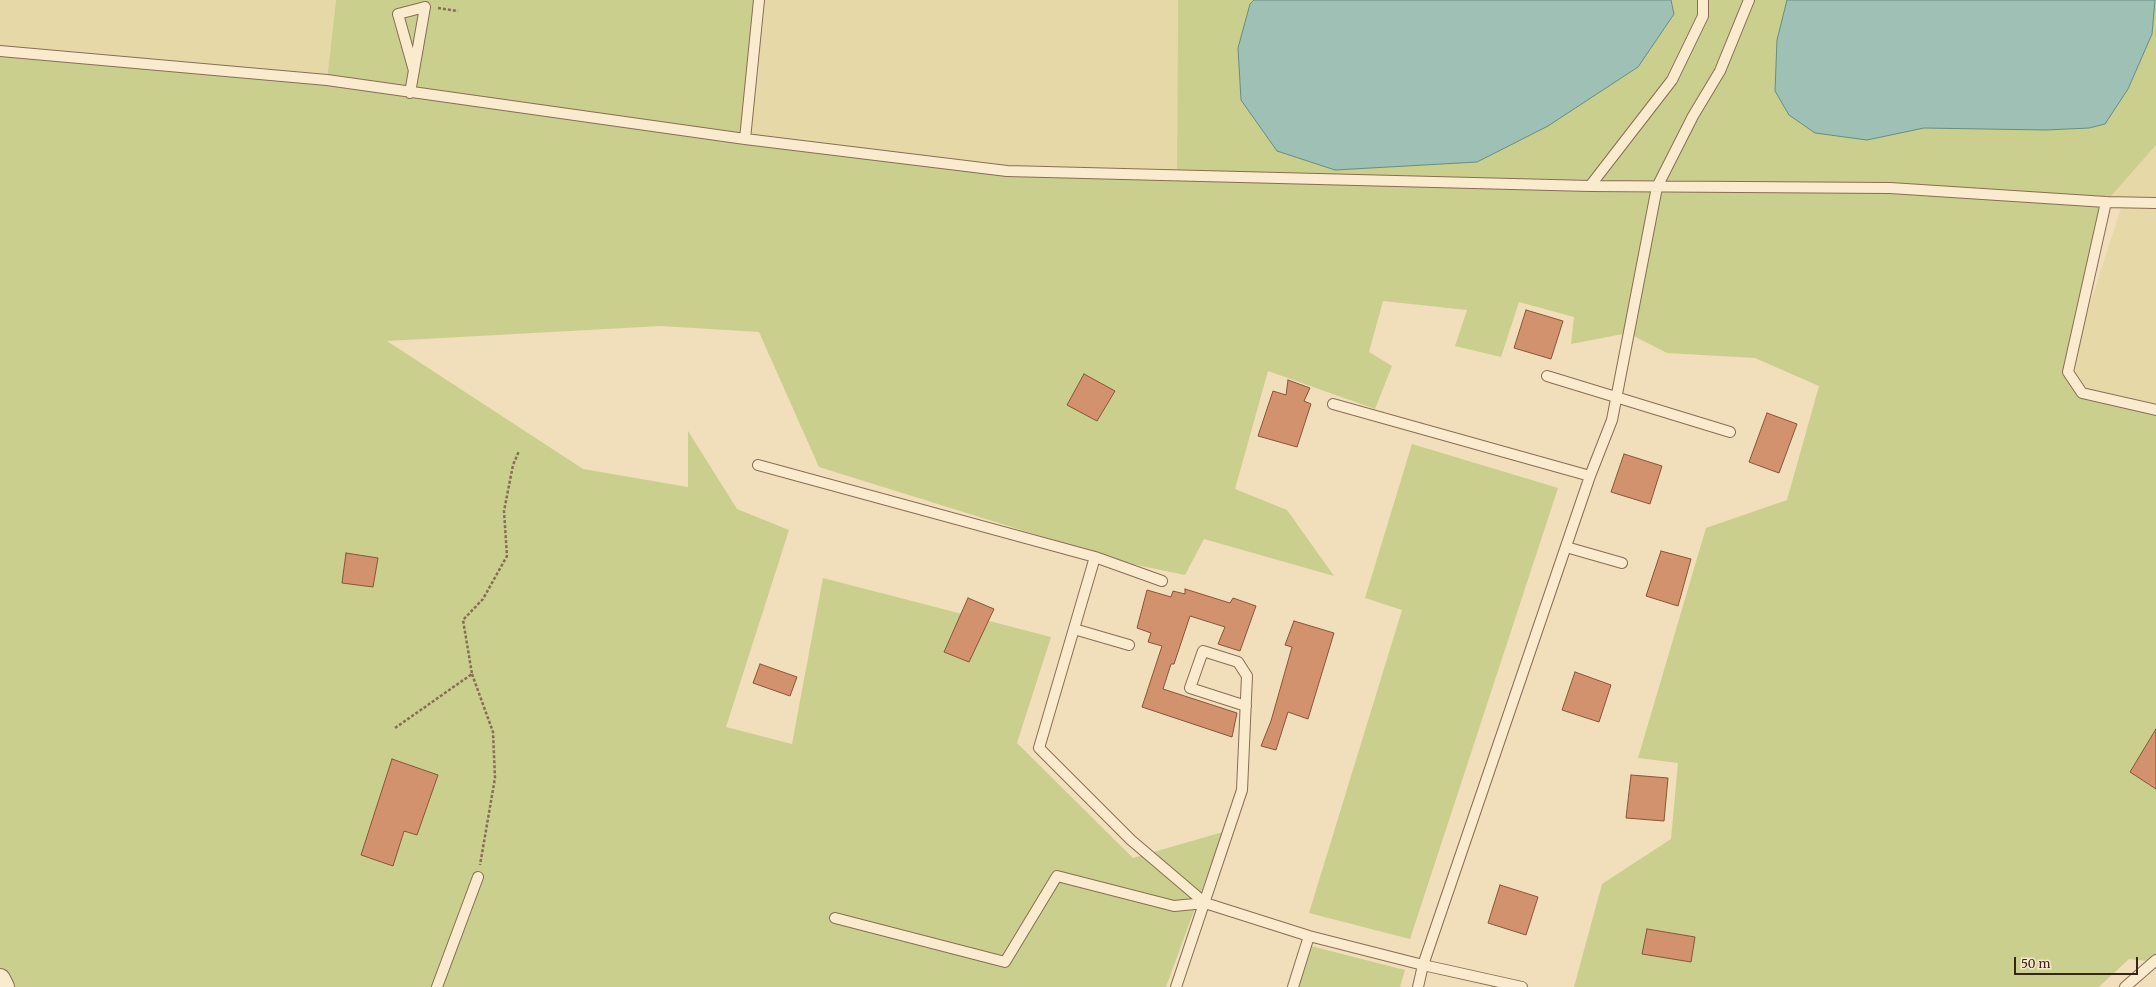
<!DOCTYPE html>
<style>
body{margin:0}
#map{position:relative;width:2156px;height:987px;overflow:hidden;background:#f1deba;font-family:Merriweather,serif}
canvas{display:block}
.scale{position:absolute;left:2014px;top:957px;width:124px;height:18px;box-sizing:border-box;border:2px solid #36261a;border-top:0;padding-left:5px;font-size:12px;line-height:14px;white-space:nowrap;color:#36261a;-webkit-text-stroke:3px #f8e8ca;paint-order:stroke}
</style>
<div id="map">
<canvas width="2156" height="987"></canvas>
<div class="scale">50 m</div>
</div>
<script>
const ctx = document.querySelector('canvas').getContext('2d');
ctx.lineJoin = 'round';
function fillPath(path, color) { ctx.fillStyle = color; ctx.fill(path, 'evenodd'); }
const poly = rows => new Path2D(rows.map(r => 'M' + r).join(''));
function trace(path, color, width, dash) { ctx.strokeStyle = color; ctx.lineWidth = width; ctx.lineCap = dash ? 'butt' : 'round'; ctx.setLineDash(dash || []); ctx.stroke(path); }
fillPath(poly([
 [0,0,336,0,327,80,0,51],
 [759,0,1178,0,1177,176,1007,171,745,139],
 [2156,145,2156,202,2106,202],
 [2122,205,2156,206,2156,410,2082,393,2068,372]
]), '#e7d9a7');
fillPath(poly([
 [336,0,759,0,745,138,1007,171,1177,175,1178,0,2156,0,2156,145,2106,202,2068,372,2082,393,2156,410,2156,962,2129,959,2099,987,1574,987,1602,884,1671,839,1678,763,1638,758,1706,528,1787,500,1819,386,1755,358,1667,353,1628,333,1571,344,1574,317,1519,302,1501,357,1455,346,1467,310,1383,301,1369,352,1392,366,1375,409,1268,371,1235,489,1287,510,1334,576,1204,539,1185,575,1127,563,819,467,759,332,661,326,387,341,583,469,688,487,688,431,737,509,789,530,726,727,792,744,823,578,1051,637,1017,743,1133,858,1223,832,1166,987,0,987,0,51,327,80],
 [1412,444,1558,488,1410,939,1309,913,1402,610,1365,598],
 [1307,945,1405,970,1400,987,1296,987]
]), '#cacf8e');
const water = poly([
 [1254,0,1671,0,1674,14,1638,67,1548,126,1477,162,1335,170,1277,151,1241,100,1238,48,1250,4,1254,0],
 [1787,0,2155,0,2152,34,2128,89,2105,124,2089,128,2046,130,1924,128,1867,140,1815,133,1789,115,1775,91,1777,40,1787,0]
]);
fillPath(water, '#9fc1b5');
trace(water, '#668e83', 1);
const building = poly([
 [1526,310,1563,321,1551,359,1514,348,1526,310],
 [1084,374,1115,391,1097,421,1067,405,1084,374],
 [1288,380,1310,388,1304,401,1311,404,1297,447,1258,436,1273,391,1286,395,1288,380],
 [1767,413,1797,424,1779,473,1749,462,1767,413],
 [1624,454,1662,466,1650,504,1611,492,1624,454],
 [1661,551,1691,559,1678,606,1646,596,1661,551],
 [346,553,378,558,373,587,342,583,346,553],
 [1185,589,1230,603,1233,598,1256,606,1240,651,1218,644,1225,627,1190,616,1174,664,1171,664,1163,689,1237,713,1232,737,1142,707,1162,646,1148,642,1151,633,1137,628,1147,590,1171,597,1173,591,1185,594,1185,589],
 [968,598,994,609,969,662,944,652,968,598],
 [1294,621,1334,633,1308,719,1288,712,1276,750,1261,746,1271,721,1292,647,1285,645,1294,621],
 [760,664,797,677,790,696,753,683,760,664],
 [1575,672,1611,685,1599,722,1562,710,1575,672],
 [2156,729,2156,789,2130,772,2156,729],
 [392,759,438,775,417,835,404,831,393,866,361,855,392,759],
 [1631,775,1668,778,1664,821,1626,818,1631,775],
 [1500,885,1538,897,1526,935,1488,923,1500,885],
 [1647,929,1695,937,1691,962,1642,954,1647,929]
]);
fillPath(building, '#d2926d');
trace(building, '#895438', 1);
const lane = poly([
 [0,51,327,80,745,139,1007,171,1590,186,1890,188,2106,202,2156,203],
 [410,93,425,7,398,14,414,71],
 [745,139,759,0],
 [1590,186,1672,80,1703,16,1703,0],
 [2106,202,2068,372,2082,393,2156,410],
 [1547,376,1730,432],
 [1333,404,1590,476,1612,420,1657,187,1693,116,1720,71,1749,0],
 [758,465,1095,557,1039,748,1131,840,1205,903],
 [1566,547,1622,563],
 [1095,557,1162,581],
 [1074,629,1129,645],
 [835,918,1005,962,1057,876,1174,906,1205,903,1309,936,1423,965,1522,987],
 [437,987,478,877],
 [1176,987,1242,790,1247,676,1238,662,1203,651,1190,688,1246,706],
 [1293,987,1309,936],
 [1418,987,1423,965,1590,476],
 [2125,987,2156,960]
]);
const street = poly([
 [0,979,4,987]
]);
trace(lane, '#886d54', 12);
trace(street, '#886d54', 22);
trace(poly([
 [438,8,458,11],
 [472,674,493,732,495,778,480,865],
 [395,728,472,674,463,620,483,599,507,556,504,511,513,465,519,451]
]), '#886d54', 2.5, [3, 2]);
trace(lane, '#fbebce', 10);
trace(street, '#fbebce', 20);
</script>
